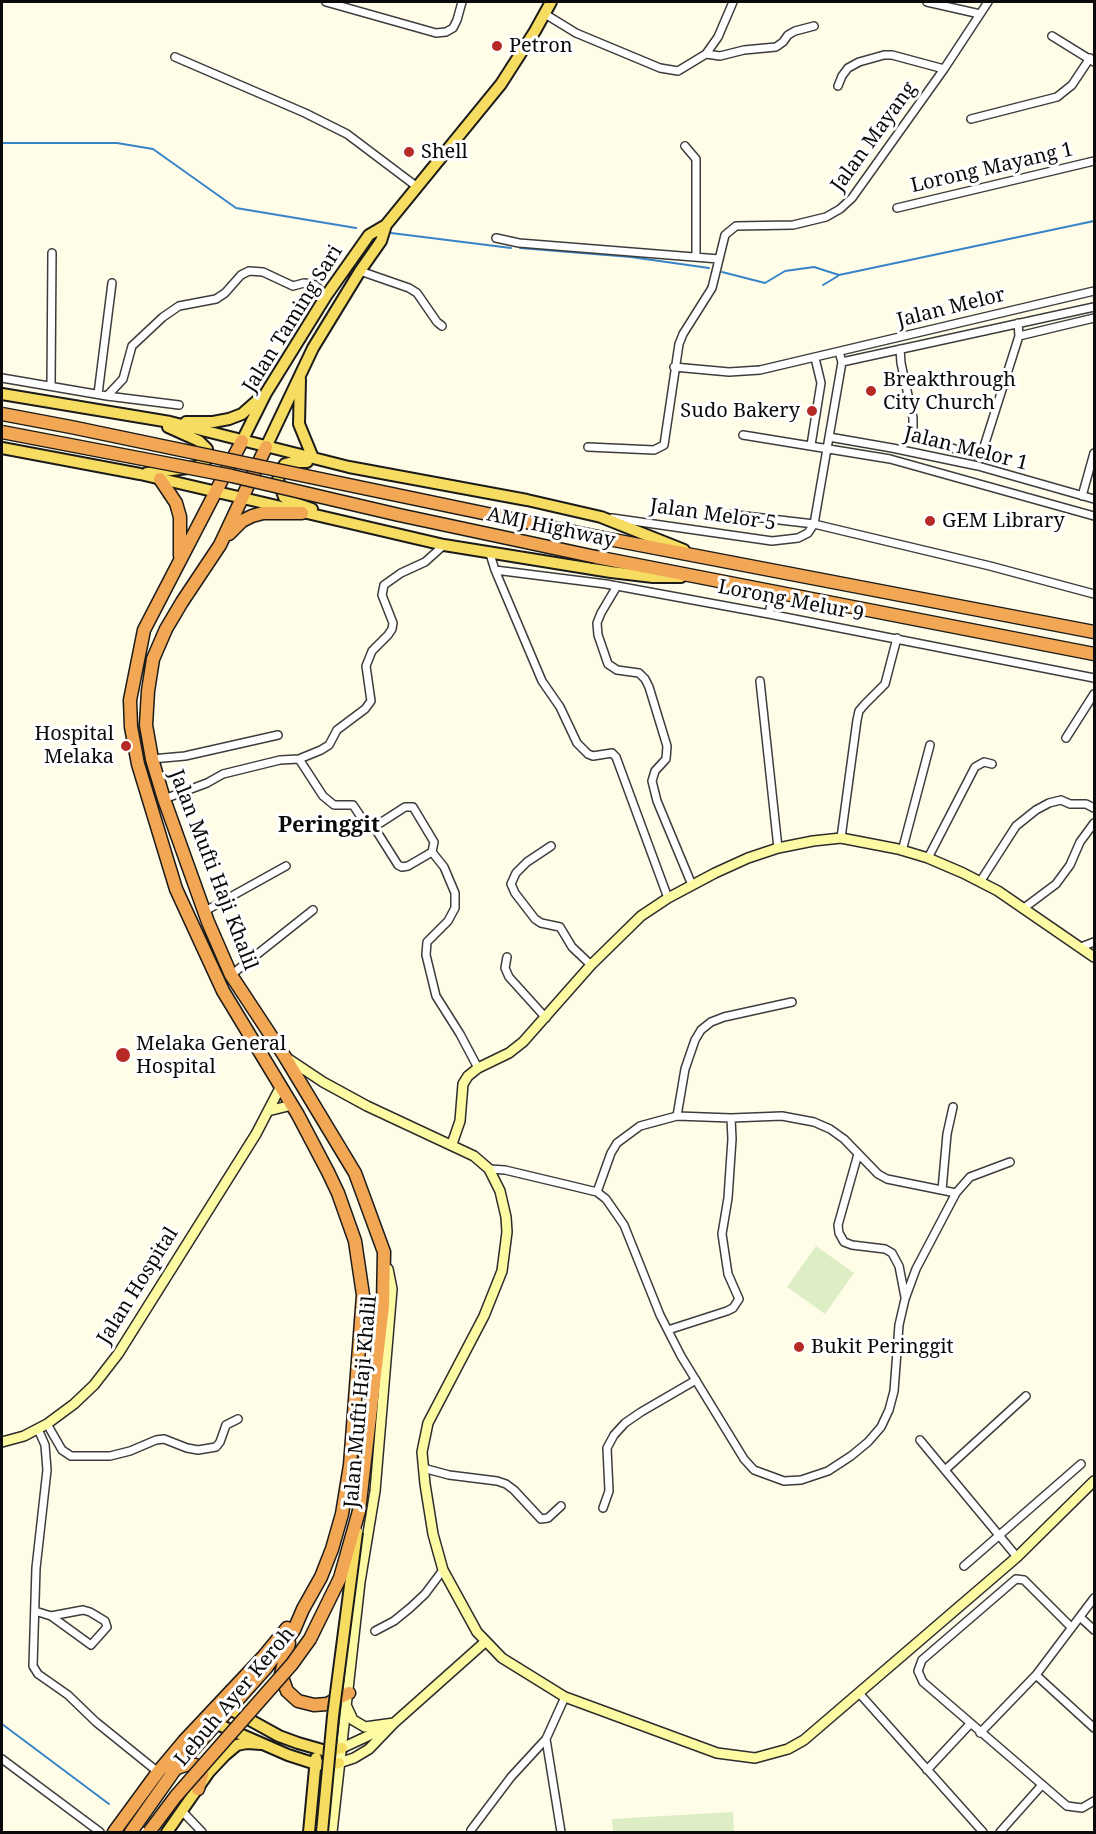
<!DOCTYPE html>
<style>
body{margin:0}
#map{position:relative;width:1096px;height:1834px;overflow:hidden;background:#fffce8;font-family:"Noto Serif",serif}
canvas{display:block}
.frame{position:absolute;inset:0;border:3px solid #0a0a0a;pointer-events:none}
</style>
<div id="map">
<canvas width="1096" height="1834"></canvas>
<div class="frame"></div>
</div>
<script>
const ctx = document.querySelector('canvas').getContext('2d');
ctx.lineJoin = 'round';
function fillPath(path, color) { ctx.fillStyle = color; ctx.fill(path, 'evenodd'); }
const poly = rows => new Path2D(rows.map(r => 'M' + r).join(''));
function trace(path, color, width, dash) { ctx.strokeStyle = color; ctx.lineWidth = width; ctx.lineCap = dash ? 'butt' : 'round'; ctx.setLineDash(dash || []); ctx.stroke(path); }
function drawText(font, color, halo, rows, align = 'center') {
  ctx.font = font + ' "Noto Serif",serif'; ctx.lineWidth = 6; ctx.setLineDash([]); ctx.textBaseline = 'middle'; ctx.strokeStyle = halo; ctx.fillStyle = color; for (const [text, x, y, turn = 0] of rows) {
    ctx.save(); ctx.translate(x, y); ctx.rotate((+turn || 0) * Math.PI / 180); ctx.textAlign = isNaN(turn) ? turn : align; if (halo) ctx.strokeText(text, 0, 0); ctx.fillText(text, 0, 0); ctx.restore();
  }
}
fillPath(poly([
 [816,1246,854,1273,825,1314,787,1287],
 [733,1812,734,1832,613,1832,612,1819]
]), '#ddeec5');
trace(poly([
 [2,143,117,143,153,149,236,208,356,228],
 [391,233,511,248],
 [520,248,631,257,709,268],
 [722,272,765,283,785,271,814,267,839,275,1094,221],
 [823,285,838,276],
 [2,1724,109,1804]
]), '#3784c9', 2);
const street = poly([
 [326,2,436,33,446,32,453,28,457,20,462,2],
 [927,2,980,14],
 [545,14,576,33,660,68,678,71,706,54,718,37,733,2],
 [1052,36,1094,62],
 [706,54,720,56,744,50,776,47,783,42,788,35,795,31,814,26],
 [175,57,305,113,347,134,416,186],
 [838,86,842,76,848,68,859,62,884,55,892,55,944,69],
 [971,119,1057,97,1072,85,1090,58],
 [685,146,696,159,696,257],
 [897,208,1094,161],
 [496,238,519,243,719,259],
 [360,271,409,288,417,293,437,322,442,326],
 [1019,336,1094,318],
 [900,349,901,363,913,418,913,436,981,457],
 [842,362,1094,307],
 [674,367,729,372,760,370,1094,291],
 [2,378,107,396,123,379,132,346,163,317,179,306,216,299,225,293,241,275,249,271,263,272,293,286,304,283,315,285,326,296],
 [51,385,52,253],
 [98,394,112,283],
 [107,396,179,405],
 [743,435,890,459,1094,516],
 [829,437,892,448,978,466,1094,499],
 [811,445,821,383,815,358],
 [588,447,654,450,664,445,679,344,683,334,712,288,725,235,736,226,793,225,826,217,840,209,852,198,944,69,988,2],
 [980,459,1019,336,1018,323],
 [1082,496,1094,453],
 [728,514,814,524,990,566,1094,594],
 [612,518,772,541,798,538,808,533,814,524,842,362,839,352],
 [490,554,495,570,606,584,769,614,1094,678],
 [495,570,542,681,560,707,577,743,588,754,593,756,612,753,616,757,668,898],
 [617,586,601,613,597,623,598,635,608,664,617,670,639,673,645,679,649,687,667,746,666,759,655,771,652,781,657,801,692,885],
 [769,614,773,593],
 [760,681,778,848],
 [1066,738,1094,694],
 [152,759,185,756,278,735],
 [299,759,323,796,334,805,353,805,365,823,374,827,398,865,402,867,408,866,432,852,444,867,455,893,455,908,448,921,427,942,426,955,436,996,460,1034,478,1068],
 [164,799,207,783,223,774,280,760,299,759,321,750,329,745,337,730,365,709,371,701,366,666,372,651,388,635,392,629,393,623,382,595,384,585,401,573,425,562,444,545],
 [374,827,405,807,413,807,434,842,432,852],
 [841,838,857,720,859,711,865,704,885,684,897,638],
 [551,846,527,862,516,873,511,884,515,893,535,919,541,923,560,927,572,947,591,965],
 [902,851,930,745],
 [928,858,975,767,984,762,992,764],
 [980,882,1016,826,1036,810,1049,803,1061,800,1070,804,1086,804,1094,808],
 [1024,908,1056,884,1070,865,1080,842,1094,823],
 [205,911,286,866],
 [1081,947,1094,942],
 [507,957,505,968,509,977,546,1018],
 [231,975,313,910],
 [677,1116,685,1069,695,1040,701,1030,711,1022,724,1017,792,1002],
 [858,1154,838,1225,839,1233,844,1242,852,1245,885,1249,892,1253,899,1266,905,1297],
 [489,1169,505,1170,568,1185,597,1192,606,1199,624,1225,660,1315,681,1356,744,1459,754,1470,784,1481,801,1480,828,1471,851,1456,868,1442,881,1427,889,1410,894,1391,899,1325,905,1299,916,1269,956,1193,970,1177,1010,1162],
 [942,1190,947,1134,953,1107],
 [597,1192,611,1153,617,1143,640,1126,677,1116,731,1118,782,1116,814,1122,830,1129,844,1139,878,1174,887,1179,956,1193],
 [668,1330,727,1311,733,1308,739,1299,728,1274,722,1234,728,1198,732,1139,731,1118],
 [47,1424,62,1450,71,1456,110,1456,130,1451,156,1440,164,1439,187,1448,198,1450,216,1447,220,1442,226,1425,238,1419],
 [38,1429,45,1445,47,1470,36,1568,33,1666,38,1674,68,1695,96,1722,158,1772],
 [920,1440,1017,1557],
 [423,1468,449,1475,497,1481,506,1484,514,1490,541,1519,548,1518,561,1506],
 [945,1470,1026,1396],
 [603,1508,609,1491,607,1448,614,1435,625,1423,641,1412,696,1380],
 [964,1566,1081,1464],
 [35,1611,51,1616,83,1610,90,1612,105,1621,107,1627,91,1645,51,1616],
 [1080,1617,1094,1630],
 [1071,1627,1024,1580,1016,1579,922,1660,918,1671,923,1682,1067,1806,1082,1808,1094,1801],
 [375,1631,394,1621,410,1608,425,1594,443,1570],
 [1036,1675,1094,1728],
 [859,1693,983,1832],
 [980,1733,1036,1675,1094,1598],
 [546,1739,561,1832],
 [2,1759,100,1832],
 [927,1770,970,1724],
 [182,1811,202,1832],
 [471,1830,511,1777,546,1739,565,1697],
 [1000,1832,1041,1786]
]);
const secondary = poly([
 [287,1058,323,1082,367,1106,474,1156,489,1169,500,1191,506,1217,507,1232,502,1271,484,1316,428,1423,422,1452,425,1484,433,1534,443,1570,477,1632,502,1658,565,1697,717,1753,755,1758,788,1749,804,1740,1017,1557,1094,1481],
 [268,1111,292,1105],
 [452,1144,460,1121,463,1084,468,1076,478,1068,509,1053,523,1042,591,965,641,916,668,898,715,873,748,858,778,848,813,841,841,838,898,849,928,858,963,873,998,891,1094,957],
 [2,1442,24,1436,47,1424,74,1404,94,1385,118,1354,256,1134,281,1086],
 [347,1707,353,1720,365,1727,394,1723],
 [342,1748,385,1728],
 [339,1763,354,1758,369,1749,394,1723,485,1642],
 [332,1832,360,1582,375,1491,392,1289,388,1269]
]);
const primary = poly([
 [300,379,299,424,313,458],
 [2,394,170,422,349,467,527,500,601,517,684,550],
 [186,422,213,422,229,419,242,414,259,399],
 [242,441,266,393,326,296,369,235,386,225,501,84,535,31,551,2],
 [266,447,313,348,360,271,381,241,386,225],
 [2,448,140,474,444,545,611,572,653,577,681,577],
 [307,462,293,462,285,464,280,471,278,480,284,497,292,502,312,509],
 [147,473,196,467,202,464,208,458,207,449,199,441,168,427],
 [230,1709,279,1736,298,1743,326,1751,342,1748],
 [217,1724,288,1755,316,1764,326,1765,339,1763],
 [167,1832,209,1772,225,1755,237,1745,247,1743,261,1744],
 [309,1832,316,1758]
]);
const highway = poly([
 [266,447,220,545,182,602,166,629,153,659,148,691,146,725,152,759,164,799,208,922,231,975,285,1057,355,1173,384,1252,383,1306,359,1511],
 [160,479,176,503,180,517,180,556],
 [229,534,242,521,252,516,263,513,302,513],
 [598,537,1094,632],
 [596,557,1094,654],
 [289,1643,281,1674,287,1691,298,1701,314,1705,327,1704,349,1693],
 [177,1768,189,1764,195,1765,199,1769,202,1775,198,1789],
 [114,1832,158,1772,184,1741,263,1657,287,1628],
 [131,1832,174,1771,266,1668,294,1630,303,1609,321,1577,332,1549,342,1514,350,1465,363,1295,355,1241,338,1193,328,1172,298,1115,223,991,176,889,138,764,131,727,130,700,144,630,242,441]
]);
trace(street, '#3d3d3d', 10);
trace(secondary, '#2c2c2c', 12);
trace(primary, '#1b1b1b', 14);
trace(highway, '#1b1b1b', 15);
trace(street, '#fff', 7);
trace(secondary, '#fdfaa4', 9);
trace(primary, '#f6dc60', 10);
trace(highway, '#f1a753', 12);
const primaryBridge = poly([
 [322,1832,333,1716,357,1532]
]);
const highwayBridge = poly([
 [2,414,71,427,598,537],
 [2,432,232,476,399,515,596,557],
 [149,1832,176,1796,292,1664,310,1639,340,1578,359,1511]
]);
trace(primaryBridge, '#1b1b1b', 14, []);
trace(highwayBridge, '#1b1b1b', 15, []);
trace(primaryBridge, '#f6dc60', 10);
trace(highwayBridge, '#f1a753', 12);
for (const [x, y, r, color] of [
 [497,46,6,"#b62a26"],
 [409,152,6,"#b62a26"],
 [871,391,6,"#b62a26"],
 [812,411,6,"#b62a26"],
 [930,521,6,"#b62a26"],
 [126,746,6,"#b62a26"],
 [123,1055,8,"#b62a26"],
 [799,1347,6,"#b62a26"]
]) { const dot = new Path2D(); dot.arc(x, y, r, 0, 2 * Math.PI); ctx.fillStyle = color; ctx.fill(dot); trace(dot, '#fff', 2); }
drawText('20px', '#0a0a0a', '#fff', [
 ["Petron",509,46],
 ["Shell",421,152],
 ["Breakthrough",883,380],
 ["City Church",883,403],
 ["Sudo Bakery",800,411,"right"],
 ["GEM Library",942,521],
 ["Hospital",114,734,"right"],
 ["Melaka",114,757,"right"],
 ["Melaka General",136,1044],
 ["Hospital",136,1067],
 ["Bukit Peringgit",811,1347]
], 'left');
drawText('20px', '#0a0a0a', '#fff', [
 ["Jalan Mayang",874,137,-54],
 ["Lorong Mayang 1",992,168,-13],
 ["Jalan Melor",951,308,-14],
 ["Jalan Taming Sari",293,319,-58],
 ["Jalan Melor 1",966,449,14],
 ["Jalan Melor 5",713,515,8],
 ["AMJ Highway",551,528,12],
 ["Lorong Melur 9",791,601,11],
 ["Jalan Mufti Haji Khalil",213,870,69],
 ["Jalan Hospital",138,1286,-58],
 ["Jalan Mufti Haji Khalil",361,1402,-85],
 ["Lebuh Ayer Keroh",235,1697,-50]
]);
drawText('bold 22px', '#0a0a0a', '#fff', [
 ["Peringgit",329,826]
]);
</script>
